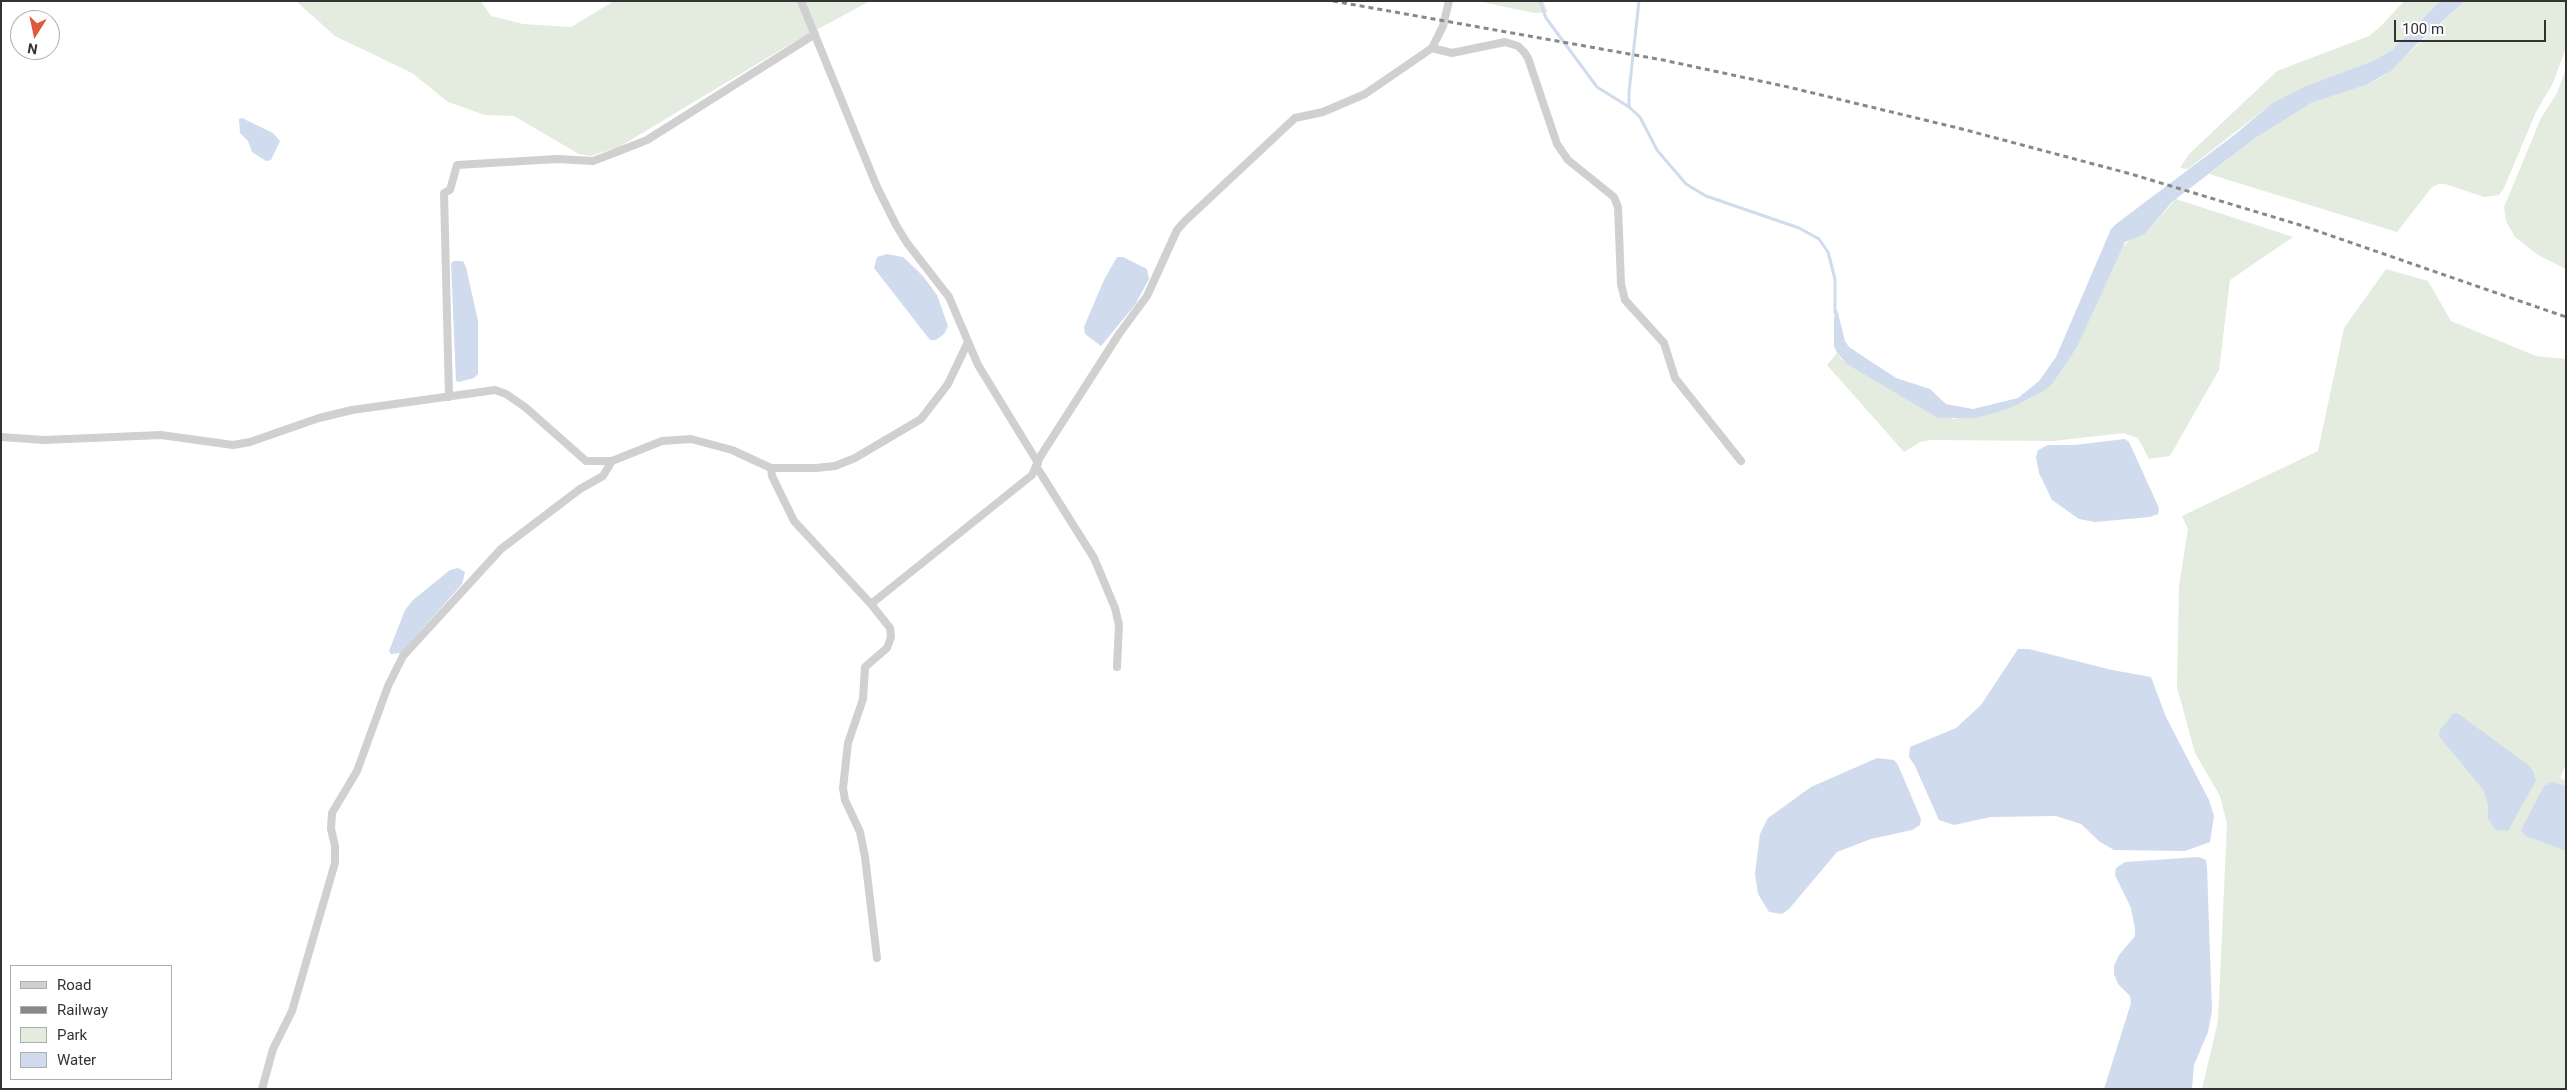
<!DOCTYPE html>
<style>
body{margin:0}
#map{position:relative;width:2567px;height:1090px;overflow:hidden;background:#fff;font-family:Roboto,sans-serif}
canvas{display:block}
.frame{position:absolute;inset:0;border:2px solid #333;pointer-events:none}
.legend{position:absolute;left:10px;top:965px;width:162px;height:115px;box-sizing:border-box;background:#fff;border:1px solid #adadad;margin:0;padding:6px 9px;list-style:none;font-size:15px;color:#333}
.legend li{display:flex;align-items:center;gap:10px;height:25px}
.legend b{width:25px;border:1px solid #adadad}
.north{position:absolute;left:10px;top:10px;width:50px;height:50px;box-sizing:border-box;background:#fff;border:1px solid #adadad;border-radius:50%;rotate:190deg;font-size:14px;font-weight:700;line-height:20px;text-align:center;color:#333}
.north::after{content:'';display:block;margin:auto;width:18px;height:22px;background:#e0583f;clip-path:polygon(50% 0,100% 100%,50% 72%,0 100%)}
.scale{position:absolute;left:2394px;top:20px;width:152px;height:22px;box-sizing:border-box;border:2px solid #333;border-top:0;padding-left:6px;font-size:15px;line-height:18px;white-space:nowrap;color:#333;-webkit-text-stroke:4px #fff;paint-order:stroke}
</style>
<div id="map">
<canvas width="2567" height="1090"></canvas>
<div class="frame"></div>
<ul class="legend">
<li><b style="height:6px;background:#d0d0d0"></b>Road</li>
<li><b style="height:6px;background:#888"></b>Railway</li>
<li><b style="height:14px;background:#e3ecdf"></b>Park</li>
<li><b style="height:14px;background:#d0dbed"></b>Water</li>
</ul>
<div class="north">N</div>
<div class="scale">100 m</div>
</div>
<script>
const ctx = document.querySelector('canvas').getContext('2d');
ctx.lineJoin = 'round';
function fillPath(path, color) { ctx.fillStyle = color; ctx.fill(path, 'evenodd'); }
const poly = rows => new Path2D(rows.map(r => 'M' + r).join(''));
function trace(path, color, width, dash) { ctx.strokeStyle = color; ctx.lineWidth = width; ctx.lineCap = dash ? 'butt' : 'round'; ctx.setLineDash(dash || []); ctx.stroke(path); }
fillPath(poly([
 [296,1,481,1,491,16,523,24,571,27,614,1,870,1,792,43,619,147,590,156,579,154,514,116,485,115,448,102,412,73,335,36],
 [1478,1,1543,1,1548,12,1534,13],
 [2404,1,2440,1,2392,50,2373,61,2303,87,2271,104,2188,169,2180,168,2189,154,2277,71,2369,36,2381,26],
 [2465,1,2566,1,2566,48,2553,83,2536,112,2504,188,2499,195,2484,197,2445,184,2439,184,2432,187,2397,232,2209,174,2254,139,2311,103,2366,85,2385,75],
 [2566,69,2566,269,2538,255,2515,237,2506,221,2504,207,2541,118,2557,93],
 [2176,199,2293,237,2230,280,2219,370,2170,456,2149,459,2138,438,2124,433,2053,441,1930,440,1920,442,1904,452,1827,365,1837,353,1841,359,1952,419,1995,413,2028,400,2041,393,2077,347,2121,248,2131,239,2145,234],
 [2386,269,2428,281,2451,321,2536,356,2566,359,2566,764,2560,778,2566,781,2566,1089,2202,1089,2218,1021,2227,824,2220,796,2195,753,2177,687,2179,586,2188,529,2182,516,2318,451,2344,328]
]), '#e3ecdf');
fillPath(poly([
 [2440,1,2465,1,2416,45,2391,71,2366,85,2311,103,2254,139,2172,202,2145,234,2125,242,2077,347,2052,384,2041,393,2015,406,1995,413,1974,418,1938,418,1847,364,1837,353,1834,346,1834,317,1837,309,1845,341,1849,347,1896,378,1930,389,1946,404,1973,409,2018,398,2039,381,2056,357,2111,229,2116,224,2233,136,2271,104,2303,87,2373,61,2392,50],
 [242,118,273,133,280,141,271,160,266,161,252,152,248,141,240,133,239,119],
 [887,254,903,257,923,276,937,295,948,326,944,334,936,340,930,340,874,268,877,257],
 [1117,257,1123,257,1147,269,1149,279,1135,305,1101,346,1085,334,1084,327,1104,280],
 [454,261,463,261,466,267,478,321,478,374,474,378,459,382,456,381,451,263],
 [2125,439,2129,442,2159,508,2158,514,2150,517,2095,522,2079,519,2052,500,2039,473,2036,457,2038,450,2048,445,2074,445],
 [458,568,465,572,462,584,401,653,391,654,389,651,405,610,413,600,450,570],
 [2018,649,2029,649,2112,670,2151,677,2166,717,2209,800,2214,816,2210,842,2185,851,2114,850,2100,842,2081,824,2056,816,1991,817,1954,825,1939,820,1915,766,1909,757,1910,747,1956,728,1981,705],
 [2457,713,2527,764,2533,771,2536,780,2508,831,2496,830,2488,819,2488,805,2484,791,2439,736,2440,730,2453,714],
 [1877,758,1894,760,1898,765,1921,819,1920,825,1912,830,1871,839,1837,852,1789,909,1782,914,1769,912,1758,894,1755,874,1760,834,1768,818,1811,787],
 [2552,782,2566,786,2566,851,2526,836,2521,830,2544,786],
 [2199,857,2206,860,2207,867,2212,1011,2208,1032,2194,1065,2192,1089,2104,1089,2131,1003,2130,996,2118,984,2114,974,2114,966,2119,955,2135,936,2135,929,2131,908,2115,875,2116,868,2125,862]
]), '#d0dbed');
trace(poly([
 [1540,1,1546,18,1597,87,1629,107,1640,117,1657,150,1686,184,1706,196,1799,228,1819,239,1828,252,1835,279,1835,313],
 [1629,107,1629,92,1639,1]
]), '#d0dbed', 3);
trace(poly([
 [801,1,877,187,896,225,907,243,949,297,978,365,1038,463],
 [1432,48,1452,53,1505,42,1518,46,1524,52,1528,58,1557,144,1568,160,1614,197,1618,207,1621,284,1625,300,1664,343,1675,378,1741,461],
 [449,397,444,193,450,190,457,165,557,159,593,161,609,155,647,140,815,34],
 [1,437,44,440,161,435,233,445,250,442,319,418,352,410,495,390,506,394,525,407,586,461,612,461,662,441,691,439,732,450,771,468,816,468,835,466,855,458,921,419,948,384,967,344],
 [1036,466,1094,558,1115,608,1119,625,1117,667],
 [771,468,772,476,794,521,871,604],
 [877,958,865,857,860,832,845,800,843,788,848,743,863,699,865,667,887,648,891,637,890,628,871,604,1032,475,1040,457,1119,334,1147,296,1177,230,1185,221,1295,118,1323,112,1365,94,1432,48,1443,26,1449,1],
 [262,1089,273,1049,292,1011,335,863,335,846,331,829,332,813,357,771,388,686,403,656,501,549,580,489,603,476,612,461]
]), '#d0d0d0', 8);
trace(poly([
 [1333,1,1663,60,1788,87,1962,129,2131,174,2300,225,2566,317]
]), '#888', 3, [5, 4]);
</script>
